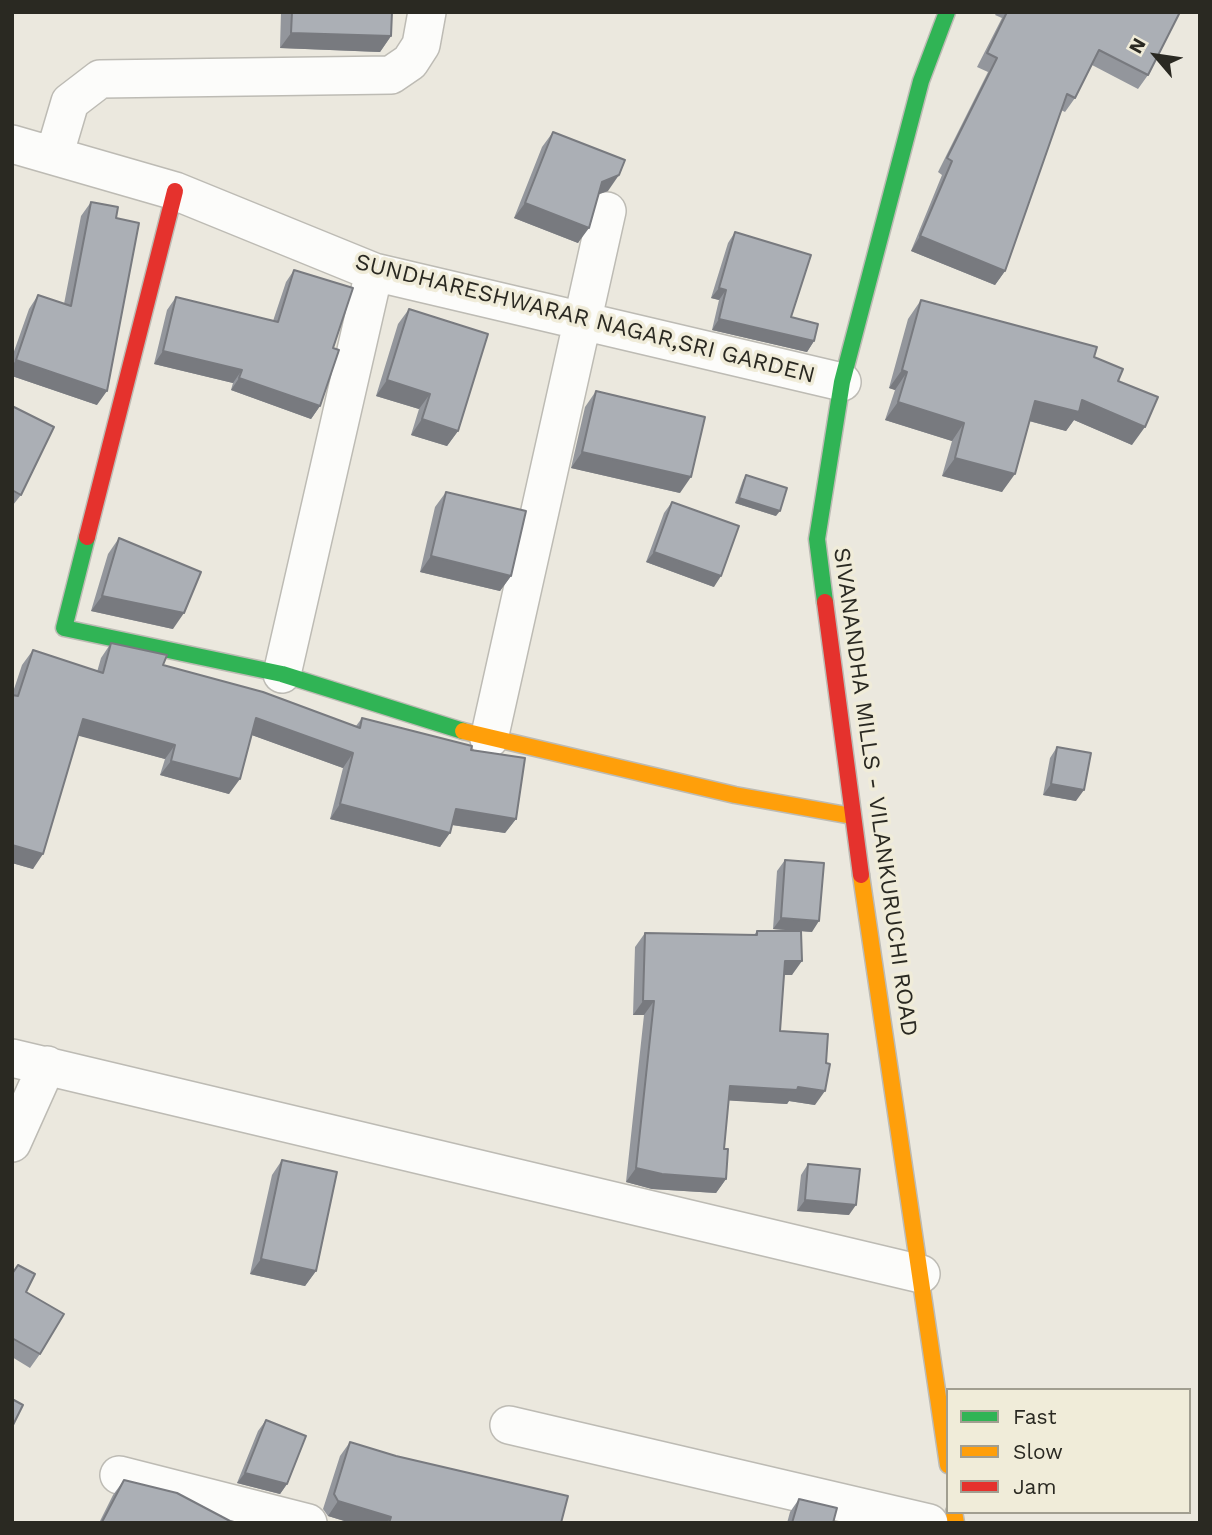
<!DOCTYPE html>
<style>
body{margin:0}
#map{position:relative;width:1212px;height:1535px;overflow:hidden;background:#ebe8de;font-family:"Work Sans",sans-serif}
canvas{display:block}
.frame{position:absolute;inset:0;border:14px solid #2a2922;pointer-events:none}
.legend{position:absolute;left:946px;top:1388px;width:245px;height:126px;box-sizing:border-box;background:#f0ecd9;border:2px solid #a19e90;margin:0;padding:9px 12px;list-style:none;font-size:21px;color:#2a2922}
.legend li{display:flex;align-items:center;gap:14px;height:35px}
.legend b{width:35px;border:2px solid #a19e90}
.north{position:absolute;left:1121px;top:21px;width:70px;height:70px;-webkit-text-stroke:5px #f0ecd9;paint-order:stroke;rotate:299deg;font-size:19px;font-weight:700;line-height:28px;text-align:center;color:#2a2922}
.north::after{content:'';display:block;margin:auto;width:24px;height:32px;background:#2a2922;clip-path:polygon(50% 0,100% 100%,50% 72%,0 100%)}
</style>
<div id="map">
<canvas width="1212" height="1535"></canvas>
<div class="frame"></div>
<ul class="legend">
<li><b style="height:9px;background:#30b455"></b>Fast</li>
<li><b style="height:9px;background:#ff9f0a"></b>Slow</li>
<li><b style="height:9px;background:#e5322d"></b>Jam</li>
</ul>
<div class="north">N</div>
</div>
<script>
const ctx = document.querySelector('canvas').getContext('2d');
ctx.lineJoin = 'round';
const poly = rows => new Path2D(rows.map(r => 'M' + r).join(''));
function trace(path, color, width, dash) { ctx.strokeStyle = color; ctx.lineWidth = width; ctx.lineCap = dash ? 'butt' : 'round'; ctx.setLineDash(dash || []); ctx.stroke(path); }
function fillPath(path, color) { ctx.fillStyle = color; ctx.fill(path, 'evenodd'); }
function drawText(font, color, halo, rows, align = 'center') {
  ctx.font = font + ' "Work Sans",sans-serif'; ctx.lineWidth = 7; ctx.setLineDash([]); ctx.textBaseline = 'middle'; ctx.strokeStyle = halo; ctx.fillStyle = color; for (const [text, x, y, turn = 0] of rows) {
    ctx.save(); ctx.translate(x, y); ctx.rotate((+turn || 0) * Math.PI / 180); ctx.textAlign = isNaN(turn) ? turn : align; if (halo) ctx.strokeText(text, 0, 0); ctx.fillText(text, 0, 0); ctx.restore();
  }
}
const street = poly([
 [12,144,175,191,374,272,842,382],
 [54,156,70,102,100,79,391,75,410,62,421,45,427,12],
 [282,674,374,272],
 [489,739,607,211],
 [12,1058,921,1274],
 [12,1143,47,1065],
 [509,1425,929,1523],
 [119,1475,308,1523]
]);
const fast = poly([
 [87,537,64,628,282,674,463,731],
 [825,602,817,539,842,382,921,81,947,12]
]);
const slow = poly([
 [463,731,735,795,852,816],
 [861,875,948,1465],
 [954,1512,956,1523]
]);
const jam = poly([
 [87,537,175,191],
 [825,602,861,875]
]);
trace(street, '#bdbbb4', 40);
trace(fast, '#bdbbb4', 19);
trace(slow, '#bdbbb4', 19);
trace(jam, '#bdbbb4', 19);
trace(street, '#fcfcfa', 37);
trace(fast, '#30b455', 16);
trace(slow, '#ff9f0a', 16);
trace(jam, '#e5322d', 16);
fillPath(poly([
 [281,12,392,12,391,36,380,52,280,48],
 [997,12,1180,12,1148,75,1138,89,1092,65,1075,98,1065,112,1061,110,1005,271,995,285,911,251,942,175,938,172,988,72,977,67,1002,18,995,15],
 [553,132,608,191,598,194,578,243,514,218,542,147],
 [91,202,97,405,12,376,12,357,29,309,38,295,64,304,81,216],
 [735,232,791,317,814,341,807,352,712,330,719,300,711,298,728,243],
 [294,270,320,406,311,419,231,390,233,383,154,364,167,310,176,297,273,321,286,282],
 [921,300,1094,357,1118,381,1132,445,1074,420,1066,431,1029,421,1002,492,942,476,952,441,885,420,895,390,889,388,908,319],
 [409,309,458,431,447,446,411,435,419,409,376,396,398,324],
 [596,391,680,493,571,468,585,407],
 [12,406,21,495,13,505,12,505],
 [746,475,776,516,735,503,743,480],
 [446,492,511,576,500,591,420,572,435,507],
 [672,502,714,587,646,562,664,513],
 [119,538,173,629,91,611,108,554],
 [111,643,163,665,356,726,362,718,471,750,516,819,505,833,452,825,440,847,330,819,343,768,252,735,229,794,160,775,165,759,78,735,33,869,12,863,12,695,22,665,33,650,97,672,101,658],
 [1057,747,1076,801,1043,795,1050,758],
 [785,860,812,932,801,931,792,975,784,975,780,1031,815,1105,789,1101,787,1104,728,1100,724,1149,726,1179,716,1193,652,1189,626,1182,644,1015,633,1015,635,947,645,933,754,935,757,931,798,931,773,929,777,871],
 [282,1160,316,1271,305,1286,250,1274,272,1175],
 [808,1164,849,1215,797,1211,801,1175],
 [18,1265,26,1292,40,1354,30,1368,12,1357,12,1273],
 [266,1420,287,1484,280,1494,237,1483,258,1431],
 [350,1442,561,1523,351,1523,328,1516,323,1509,340,1456],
 [124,1480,230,1521,238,1523,99,1523,113,1495],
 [799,1499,833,1523,787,1523,790,1512]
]), '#93969c');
fillPath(poly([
 [291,33,391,36,380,52,280,48],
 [619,175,608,191,591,197,602,182],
 [525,203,589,228,578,243,514,218],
 [920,236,1005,271,995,285,911,251],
 [719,288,726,290,719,300,711,298],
 [719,319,814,341,807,352,712,330],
 [163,351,242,370,233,383,154,364],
 [16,360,107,391,97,405,12,376,12,366],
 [902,370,907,372,895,390,889,388],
 [239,378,320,406,311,419,231,390],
 [387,380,430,394,419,409,376,396],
 [1082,400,1145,427,1132,445,1074,420,1066,431,1022,419,1035,401],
 [898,402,964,423,952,441,885,420],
 [422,419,458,431,447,446,411,435],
 [582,452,691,477,680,493,571,468],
 [955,458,1015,474,1002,492,942,476],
 [739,498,780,511,776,516,735,503],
 [654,552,721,576,714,587,646,562],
 [431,556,511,576,500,591,420,572],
 [102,596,184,613,173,629,91,611],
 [256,718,353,753,343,768,246,733],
 [83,719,175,745,165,759,72,734],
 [171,761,240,779,229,794,160,775],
 [1051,784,1084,790,1076,801,1043,795],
 [340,804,450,833,440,847,330,819],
 [456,809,516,819,505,833,446,824],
 [12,845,43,854,33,869,12,863],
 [781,918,819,921,812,932,773,929],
 [785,961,802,961,792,975,775,975],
 [643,1001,654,1001,644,1015,633,1015],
 [730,1086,798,1087,825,1091,815,1105,789,1101,787,1104,720,1100],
 [636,1168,726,1179,716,1193,652,1189,626,1182],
 [805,1200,856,1205,849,1215,797,1211],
 [261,1259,316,1271,305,1286,250,1274],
 [245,1473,287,1484,280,1494,237,1483],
 [338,1501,391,1517,387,1523,351,1523,328,1516]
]), '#787a7f');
const building = poly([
 [292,12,392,12,391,36,291,33,292,12],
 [1007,12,1180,12,1148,75,1099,50,1075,98,1067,94,1005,271,920,236,952,161,947,158,997,58,987,53,1007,12],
 [553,132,625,160,619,175,602,182,589,228,525,203,553,132],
 [91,202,118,207,116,218,139,223,107,391,16,360,38,295,71,306,91,202],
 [735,232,811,255,791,317,818,324,814,341,719,319,726,290,719,288,735,232],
 [294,270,353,288,333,348,339,350,320,406,239,378,242,370,163,351,176,297,278,322,294,270],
 [921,300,1097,347,1094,357,1123,369,1118,381,1158,397,1145,427,1082,400,1079,412,1035,401,1015,474,955,458,964,423,898,402,907,372,902,370,921,300],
 [409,309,488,334,458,431,422,419,430,394,387,380,409,309],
 [596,391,705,417,691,477,582,452,596,391],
 [12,406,54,427,21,495,12,490,12,406],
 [746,475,787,488,780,511,739,498,746,475],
 [446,492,526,511,511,576,431,556,446,492],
 [672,502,739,526,721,576,654,552,672,502],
 [119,538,201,572,184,613,102,596,119,538],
 [111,643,167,655,163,665,263,692,360,728,362,718,472,746,471,750,525,758,516,819,456,809,450,833,340,804,353,753,256,718,240,779,171,761,175,745,83,719,43,854,12,845,12,695,18,696,33,650,103,673,111,643],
 [1057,747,1091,753,1084,790,1051,784,1057,747],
 [785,860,824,863,819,921,781,918,785,860],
 [757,931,801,931,802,961,785,961,780,1031,828,1034,826,1063,830,1064,825,1091,798,1087,797,1090,730,1086,724,1149,728,1149,726,1179,662,1174,636,1168,654,1001,643,1001,645,933,757,935,757,931],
 [282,1160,337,1172,316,1271,261,1259,282,1160],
 [808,1164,860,1169,856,1205,805,1200,808,1164],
 [18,1265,35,1274,26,1292,64,1314,40,1354,12,1338,12,1274,18,1265],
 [12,1399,23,1405,12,1427,12,1399],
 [266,1420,306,1436,287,1484,245,1473,266,1420],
 [350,1442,396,1456,568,1496,561,1523,389,1523,391,1517,338,1501,334,1494,350,1442],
 [124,1480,177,1493,230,1521,238,1523,103,1523,102,1522,124,1480],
 [799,1499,837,1508,833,1523,792,1523,799,1499]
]);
fillPath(building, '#abafb5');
trace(building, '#787a7f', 2);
drawText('23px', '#2a2922', '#f0ecd9', [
 ["SUNDHARESHWARAR NAGAR,SRI GARDEN",585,319,14],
 ["SIVANANDHA MILLS - VILANKURUCHI ROAD",875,792,82]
]);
</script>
